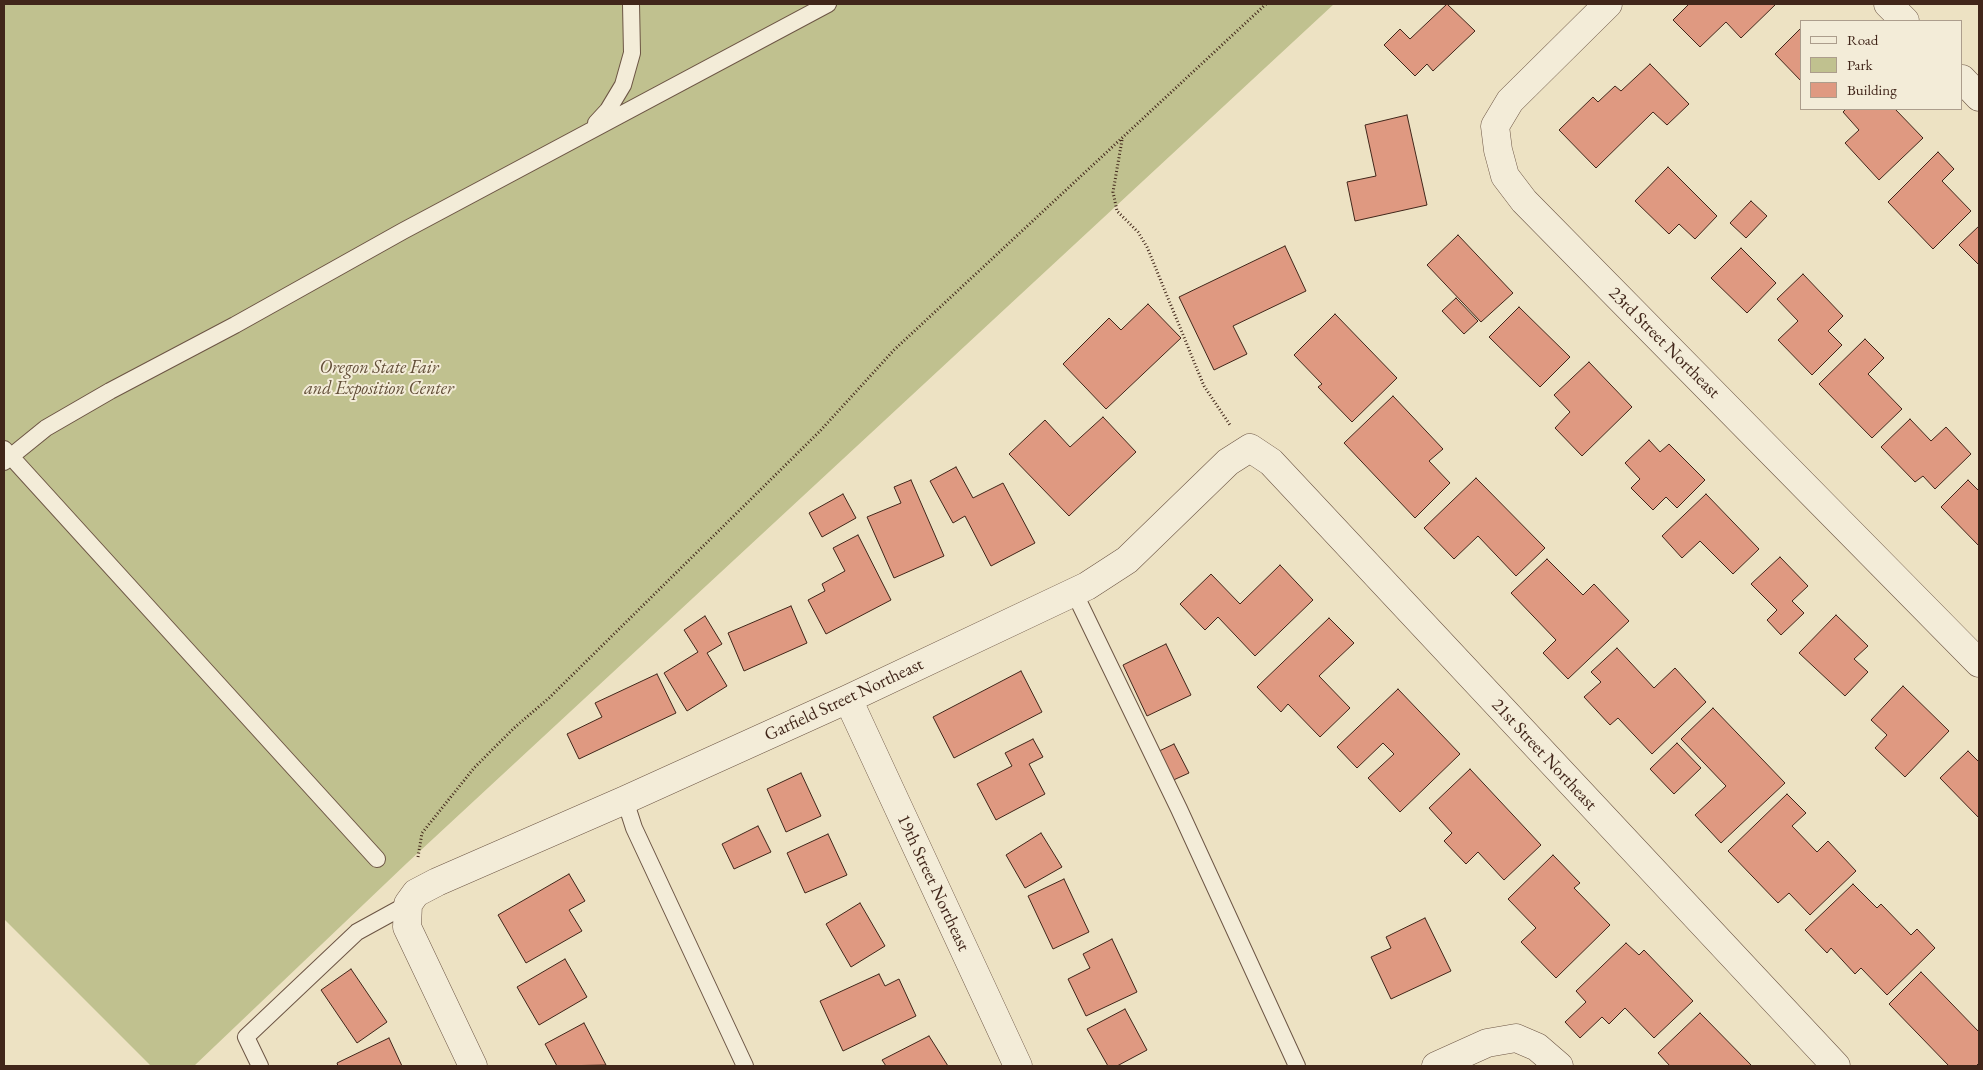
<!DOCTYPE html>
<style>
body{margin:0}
#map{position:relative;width:1983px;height:1070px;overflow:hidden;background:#ede2c3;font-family:"EB Garamond",serif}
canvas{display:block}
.frame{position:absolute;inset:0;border:5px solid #41261a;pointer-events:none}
.legend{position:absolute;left:1800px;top:20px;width:162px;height:90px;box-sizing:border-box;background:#f3ecd8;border:1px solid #ac9d8c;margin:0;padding:6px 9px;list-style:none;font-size:15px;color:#41261a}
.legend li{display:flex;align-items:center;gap:10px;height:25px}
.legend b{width:25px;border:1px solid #ac9d8c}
</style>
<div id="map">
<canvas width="1983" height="1070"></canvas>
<div class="frame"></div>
<ul class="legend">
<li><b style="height:6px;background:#f3ecd8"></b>Road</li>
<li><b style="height:14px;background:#c0c18f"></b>Park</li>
<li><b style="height:14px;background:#df9981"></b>Building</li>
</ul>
</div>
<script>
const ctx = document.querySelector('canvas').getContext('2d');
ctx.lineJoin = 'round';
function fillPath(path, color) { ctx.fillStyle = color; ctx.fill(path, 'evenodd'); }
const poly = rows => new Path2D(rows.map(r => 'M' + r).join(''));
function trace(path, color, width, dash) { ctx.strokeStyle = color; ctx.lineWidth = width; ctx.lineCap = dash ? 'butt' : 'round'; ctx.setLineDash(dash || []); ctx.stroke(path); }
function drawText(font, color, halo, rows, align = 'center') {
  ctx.font = font + ' "EB Garamond",serif'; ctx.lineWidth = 4; ctx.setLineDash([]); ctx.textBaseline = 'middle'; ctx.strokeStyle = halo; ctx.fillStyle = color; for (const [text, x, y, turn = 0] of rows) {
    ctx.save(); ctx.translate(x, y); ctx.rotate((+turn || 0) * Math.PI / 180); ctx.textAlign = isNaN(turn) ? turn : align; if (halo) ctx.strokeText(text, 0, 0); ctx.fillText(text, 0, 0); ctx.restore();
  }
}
fillPath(poly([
 [4,4,1334,4,407,863,194,1066,151,1066,4,919]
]), '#c0c18f');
const building = poly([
 [1447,4,1475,31,1433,71,1427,64,1415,76,1384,45,1400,29,1410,39,1447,4],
 [1689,4,1776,4,1741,38,1726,22,1700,47,1673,20,1689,4],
 [1802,27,1802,82,1775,54,1802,27],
 [1650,64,1689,104,1667,125,1653,112,1596,168,1559,130,1593,97,1598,102,1615,86,1621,91,1650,64],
 [1846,109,1895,109,1923,138,1879,180,1845,143,1859,130,1843,112,1846,109],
 [1407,115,1427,205,1355,221,1347,182,1376,176,1365,125,1407,115],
 [1938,152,1954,169,1942,181,1971,211,1933,249,1888,202,1938,152],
 [1668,167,1717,216,1695,239,1679,224,1669,234,1635,201,1668,167],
 [1751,201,1767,216,1746,238,1730,223,1751,201],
 [1979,226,1979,265,1959,245,1979,226],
 [1458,235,1513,293,1481,322,1427,265,1458,235],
 [1285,246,1306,291,1233,326,1247,354,1214,370,1179,297,1285,246],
 [1741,248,1776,283,1747,313,1711,278,1741,248],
 [1803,274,1843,316,1828,331,1842,345,1812,375,1778,340,1798,321,1777,299,1803,274],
 [1456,298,1478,321,1464,334,1442,311,1456,298],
 [1148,304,1181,338,1106,409,1063,364,1109,318,1121,330,1148,304],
 [1519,307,1570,357,1540,387,1489,337,1519,307],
 [1335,314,1397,378,1352,422,1318,387,1322,384,1294,355,1335,314],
 [1865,339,1884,358,1868,374,1902,409,1872,438,1819,384,1865,339],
 [1589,362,1632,407,1582,456,1555,428,1570,412,1554,395,1589,362],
 [1393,396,1443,449,1429,461,1450,483,1415,518,1344,443,1393,396],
 [1103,417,1136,452,1069,516,1009,454,1045,420,1070,447,1103,417],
 [1910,419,1931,441,1946,427,1971,454,1935,489,1923,476,1915,482,1881,447,1910,419],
 [1649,440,1660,452,1669,444,1705,480,1677,508,1666,497,1653,510,1631,488,1640,479,1625,463,1649,440],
 [956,467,973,498,1003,483,1035,543,991,566,965,516,953,523,930,481,956,467],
 [1476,478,1545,548,1516,576,1478,536,1454,559,1424,528,1476,478],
 [911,480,944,556,894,578,867,517,901,503,894,487,911,480],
 [1968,480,1979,491,1979,546,1941,507,1968,480],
 [843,494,856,518,822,537,809,513,843,494],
 [1706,494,1759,549,1733,574,1700,541,1682,558,1662,536,1706,494],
 [858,535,891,600,826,634,808,600,825,591,822,584,845,571,833,548,858,535],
 [1780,557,1808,586,1792,601,1804,613,1781,635,1767,620,1777,610,1751,584,1780,557],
 [1547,559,1583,595,1594,584,1629,621,1568,679,1543,653,1556,640,1511,593,1547,559],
 [1280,565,1313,600,1255,656,1218,617,1205,630,1180,604,1211,574,1240,604,1280,565],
 [791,606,807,643,744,671,728,633,791,606],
 [1836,615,1868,646,1854,659,1868,672,1845,696,1799,653,1836,615],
 [705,616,722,644,707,653,727,686,687,711,664,673,698,652,684,630,705,616],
 [1329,618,1354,643,1319,676,1350,708,1320,737,1288,704,1281,712,1257,687,1329,618],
 [1166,644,1191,695,1147,716,1123,665,1166,644],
 [1617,648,1654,688,1675,668,1706,702,1652,754,1618,718,1610,725,1584,697,1601,682,1591,672,1617,648],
 [1021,671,1042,712,954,758,933,717,1021,671],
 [657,674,676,713,579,759,567,734,602,717,595,703,657,674],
 [1903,686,1949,731,1905,777,1875,748,1887,735,1871,720,1903,686],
 [1398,689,1460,754,1400,812,1368,778,1394,754,1383,743,1357,768,1337,747,1398,689],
 [1713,708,1785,783,1721,843,1695,815,1726,786,1681,739,1713,708],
 [1033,739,1043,757,1029,764,1045,794,996,820,977,784,1012,766,1005,753,1033,739],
 [1677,743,1701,768,1674,794,1650,769,1677,743],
 [1174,744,1189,773,1169,782,1155,753,1174,744],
 [1968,751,1979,762,1979,818,1940,778,1968,751],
 [1470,769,1541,845,1504,880,1478,852,1466,864,1444,841,1452,833,1429,808,1470,769],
 [801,773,821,816,786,832,767,789,801,773],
 [1787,794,1806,813,1792,826,1817,852,1828,841,1856,871,1810,915,1789,893,1778,903,1728,851,1787,794],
 [758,826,771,852,734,869,722,844,758,826],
 [1041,833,1062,867,1025,888,1006,855,1041,833],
 [828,834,847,875,805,893,787,853,828,834],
 [1553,855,1580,883,1574,888,1610,925,1556,978,1521,942,1536,928,1508,899,1553,855],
 [569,874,585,901,569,910,582,931,526,963,498,915,569,874],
 [1064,879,1089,932,1053,949,1028,896,1064,879],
 [1853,884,1877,908,1881,904,1911,935,1917,929,1935,948,1887,995,1861,968,1855,974,1831,948,1827,953,1805,930,1853,884],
 [860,903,885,946,851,967,826,924,860,903],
 [1425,918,1451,971,1391,999,1371,957,1391,948,1386,937,1425,918],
 [1112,939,1137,992,1086,1016,1068,979,1090,968,1083,954,1112,939],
 [1626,943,1639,955,1644,950,1693,1001,1654,1038,1625,1008,1609,1024,1602,1017,1580,1038,1565,1022,1586,1002,1576,991,1626,943],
 [565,959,587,997,539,1025,517,987,565,959],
 [351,969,387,1022,357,1043,321,990,351,969],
 [1921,972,1979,1032,1979,1063,1976,1066,1949,1066,1889,1004,1921,972],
 [879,974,885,986,899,979,916,1016,843,1051,820,1001,879,974],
 [1125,1009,1147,1050,1117,1066,1108,1066,1087,1029,1125,1009],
 [1700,1013,1752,1066,1670,1066,1658,1053,1700,1013],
 [584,1023,606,1065,557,1066,545,1044,584,1023],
 [929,1036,948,1066,886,1066,882,1060,929,1036],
 [389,1038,402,1066,338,1066,337,1063,389,1038]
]);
fillPath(building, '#df9981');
trace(building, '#41261a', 1);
const lane = poly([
 [596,123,608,110,623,85,632,53,631,4],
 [4,449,377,859],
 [4,462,46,428,110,391,235,325,403,231,828,4],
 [1074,592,1179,809,1297,1066],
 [625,800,634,828,745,1066],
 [260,1066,246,1037,357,932,408,904]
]);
const street = poly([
 [1608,4,1510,101,1495,126,1498,150,1505,176,1524,201,1979,663],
 [1888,4,1905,21],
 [1962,79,1979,97],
 [848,699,1018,1066],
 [473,1066,407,927,408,904,416,893,437,882,625,800,848,699,1087,586,1127,560,1228,462,1250,448,1271,462,1836,1066],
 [1436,1066,1487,1043,1516,1038,1537,1047,1559,1066]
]);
trace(lane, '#6c5544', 18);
trace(street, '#6c5544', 29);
trace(poly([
 [1122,140,1113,192,1117,211,1138,232,1147,247,1204,386,1230,425],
 [418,857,422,833,474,768,514,728,549,698,820,431,894,350,1266,4]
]), '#41261a', 3, [1, 2.5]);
trace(lane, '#f3ecd8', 16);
trace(street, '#f3ecd8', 28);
drawText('18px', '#41261a', '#f3ecd8', [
 ["23rd Street Northeast",1664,343,45],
 ["Garfield Street Northeast",844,700,-25],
 ["21st Street Northeast",1544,755,47],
 ["19th Street Northeast",933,883,65]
]);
drawText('italic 18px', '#614d37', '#f3ecd8', [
 ["Oregon State Fair",379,368],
 ["and Exposition Center",379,389]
]);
</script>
